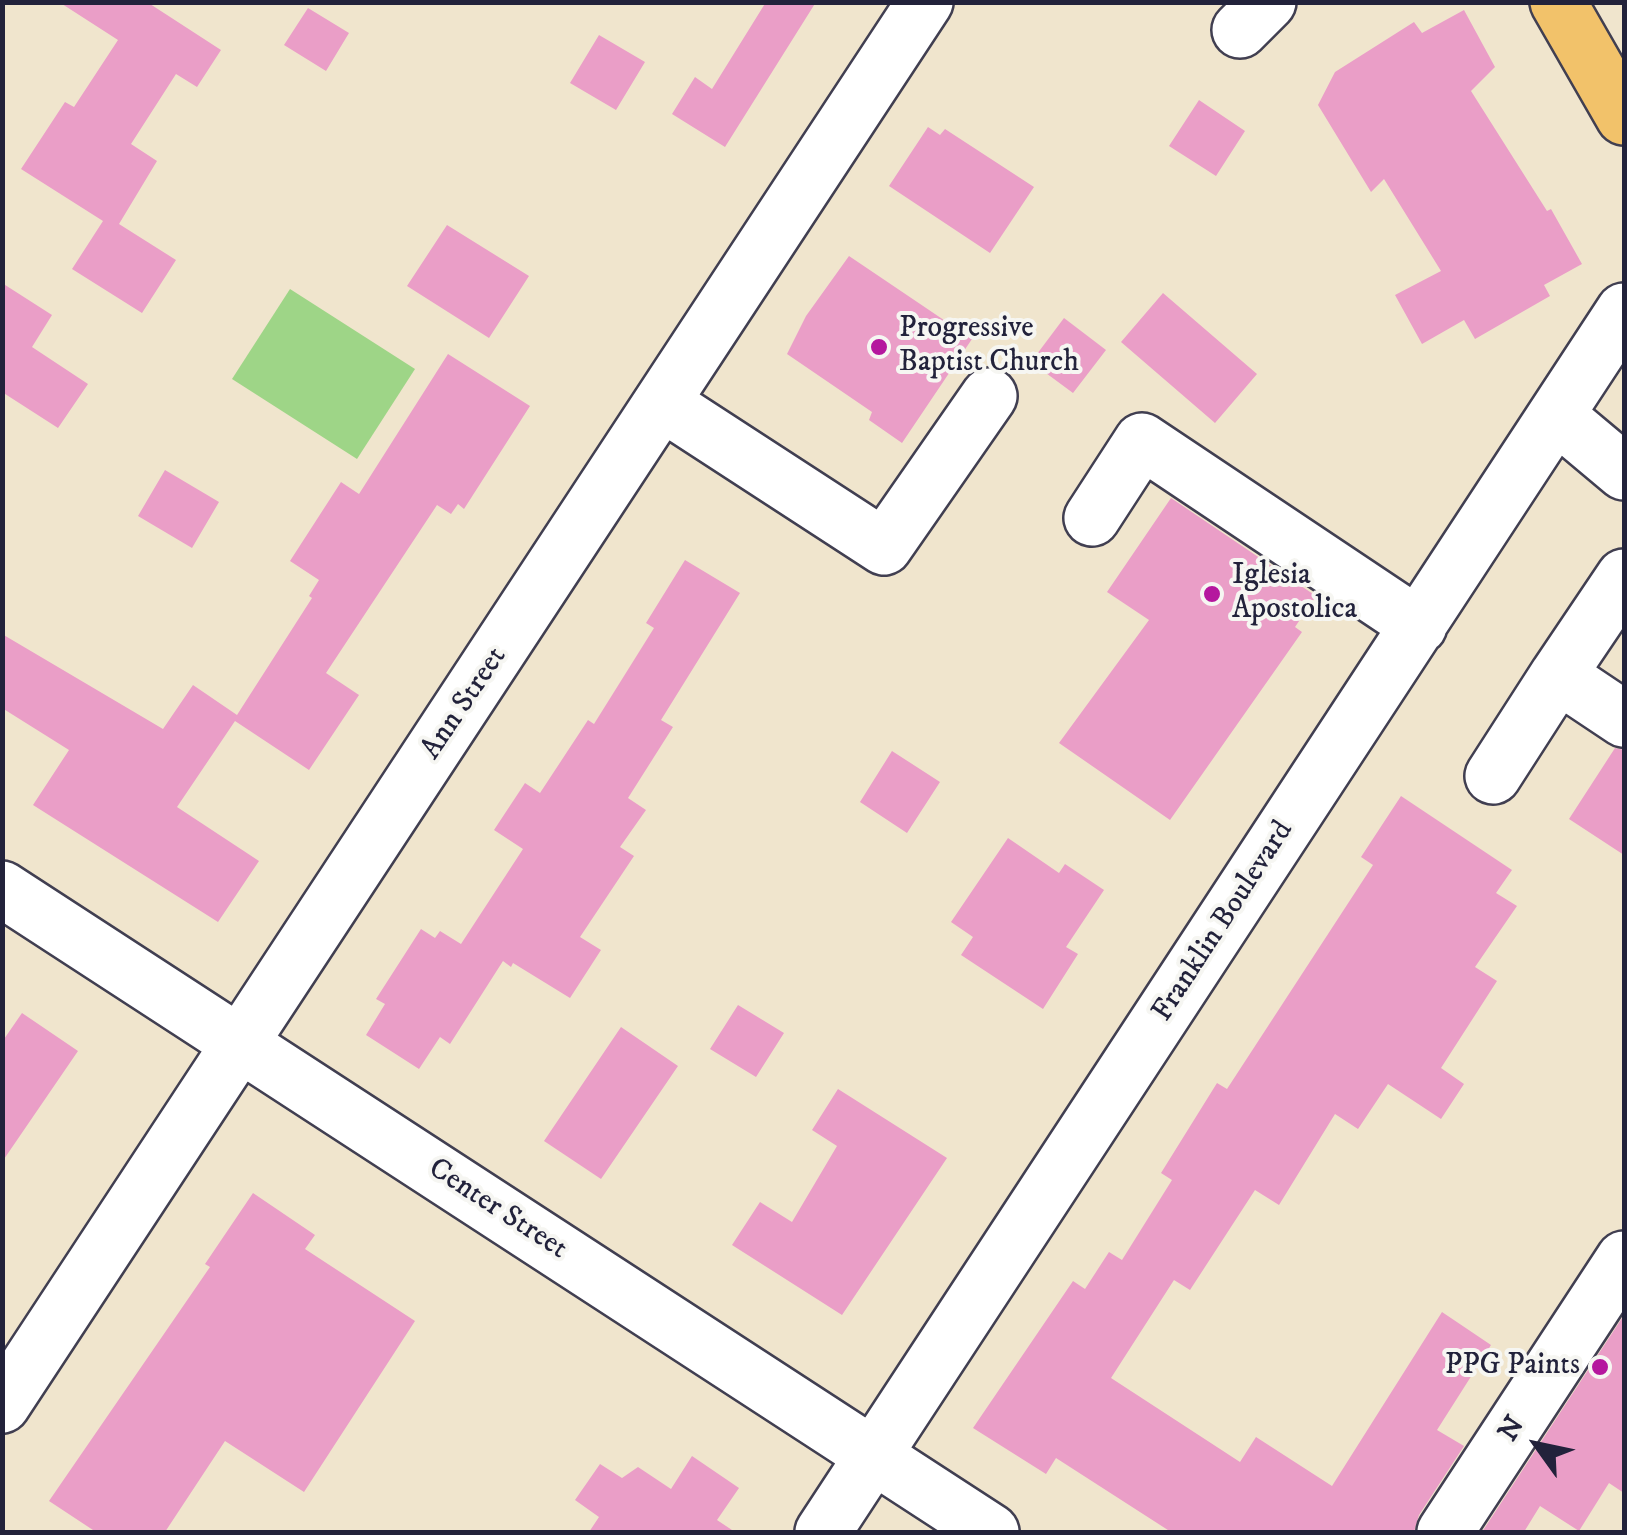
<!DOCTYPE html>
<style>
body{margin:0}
#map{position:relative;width:1627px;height:1535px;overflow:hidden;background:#f0e5cd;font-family:"IM FELL DW Pica",serif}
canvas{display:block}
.frame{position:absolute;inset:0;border:5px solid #22223b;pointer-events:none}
.north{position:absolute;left:1487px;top:1395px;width:100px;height:100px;-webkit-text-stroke:8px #f6f6f2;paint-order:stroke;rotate:303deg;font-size:28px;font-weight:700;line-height:40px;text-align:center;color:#22223b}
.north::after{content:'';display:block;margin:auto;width:35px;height:45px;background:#22223b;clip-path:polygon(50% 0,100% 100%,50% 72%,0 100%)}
</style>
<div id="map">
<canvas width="1627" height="1535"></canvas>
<div class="frame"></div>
<div class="north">N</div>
</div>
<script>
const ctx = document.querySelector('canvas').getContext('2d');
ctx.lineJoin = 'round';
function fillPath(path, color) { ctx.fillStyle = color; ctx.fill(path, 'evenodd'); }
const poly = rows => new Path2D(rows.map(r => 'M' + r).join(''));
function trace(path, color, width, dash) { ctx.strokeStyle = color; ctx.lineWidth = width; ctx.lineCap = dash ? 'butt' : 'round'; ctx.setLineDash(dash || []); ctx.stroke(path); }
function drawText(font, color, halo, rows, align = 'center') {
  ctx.font = font + ' "IM FELL DW Pica",serif'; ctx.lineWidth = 8; ctx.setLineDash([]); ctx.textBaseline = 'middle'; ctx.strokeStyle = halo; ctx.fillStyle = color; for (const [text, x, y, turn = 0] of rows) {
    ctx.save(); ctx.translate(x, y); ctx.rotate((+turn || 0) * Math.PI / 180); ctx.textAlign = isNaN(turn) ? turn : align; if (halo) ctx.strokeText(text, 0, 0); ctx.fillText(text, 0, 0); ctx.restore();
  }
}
fillPath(poly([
 [290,289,415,369,357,459,232,379]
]), '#9ed587');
fillPath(poly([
 [59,2,147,2,221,50,197,87,176,74,131,144,157,161,119,224,176,260,142,313,72,269,103,221,21,169,65,102,74,107,118,40],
 [766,2,816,2,725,147,672,114,695,77,712,89],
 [308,8,349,33,326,71,284,45],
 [1464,10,1495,67,1471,91,1547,211,1551,209,1582,264,1544,285,1550,296,1475,339,1464,320,1422,344,1395,295,1441,271,1384,179,1371,192,1318,105,1335,72,1414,22,1422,33],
 [599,35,645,62,616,110,570,83],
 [1199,100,1245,131,1216,176,1169,146],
 [928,127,940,135,945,129,1034,187,990,253,889,186],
 [447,225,529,276,489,338,407,286],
 [849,256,972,339,902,443,869,420,872,412,787,354,806,316],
 [2,283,52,315,32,347,88,384,58,428,2,392],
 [1163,293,1257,374,1215,423,1121,342],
 [1064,318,1106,350,1073,393,1031,362],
 [448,354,530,406,464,509,458,504,451,514,437,505,326,673,359,695,309,770,235,721,177,807,259,861,218,922,33,805,69,750,2,708,2,634,163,729,193,685,237,715,312,598,309,596,319,580,290,561,341,482,359,494],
 [165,470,219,502,192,548,138,516],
 [1171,498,1316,596,1295,627,1302,632,1170,820,1059,743,1149,620,1107,592],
 [685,560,740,593,661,720,673,727,628,798,646,810,620,847,634,856,580,937,601,950,570,998,513,963,511,967,503,961,450,1044,440,1037,419,1069,366,1035,385,1004,376,999,421,929,435,938,440,931,461,944,523,849,494,830,525,783,540,793,588,720,594,724,654,628,646,623],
 [1615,748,1624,750,1624,855,1569,819],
 [892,751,940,782,907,833,860,802],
 [1401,796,1512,870,1496,893,1517,906,1475,967,1497,981,1441,1068,1464,1084,1441,1119,1388,1084,1358,1129,1335,1114,1279,1205,1255,1190,1190,1290,1174,1280,1111,1378,1240,1462,1256,1437,1332,1486,1442,1312,1491,1345,1437,1430,1464,1446,1419,1515,1414,1532,1171,1532,1056,1458,1046,1474,973,1428,1073,1281,1085,1289,1109,1252,1122,1260,1172,1180,1161,1173,1217,1083,1227,1089,1373,865,1361,857],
 [1008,838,1059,873,1065,864,1104,890,1066,947,1078,954,1043,1009,961,955,973,937,951,922],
 [738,1005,784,1033,756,1077,710,1049],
 [22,1013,78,1051,2,1162,2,1042],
 [621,1027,678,1066,601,1179,544,1141],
 [838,1089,947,1158,842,1315,732,1245,760,1202,792,1222,837,1146,812,1130],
 [253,1193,315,1235,305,1249,415,1321,304,1492,225,1441,165,1532,96,1532,49,1501,210,1267,205,1264],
 [1624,1315,1624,1493,1609,1483,1579,1531,1540,1506,1524,1532,1482,1532],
 [692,1456,739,1488,717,1520,735,1532,589,1532,599,1517,575,1500,600,1464,622,1478,638,1467,671,1489]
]), '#ea9ec7');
const minor = poly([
 [1240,30,1268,2],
 [664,404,884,547,989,396],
 [1556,415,1624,472],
 [1092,518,1142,441,1419,626],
 [1624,577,1558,675,1624,719],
 [1493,776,1558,675],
 [2,889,991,1532],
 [2,1405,925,2],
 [823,1532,1624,311],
 [1445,1532,1624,1259]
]);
const major = poly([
 [1558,2,1624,117]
]);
trace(minor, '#413f51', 60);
trace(major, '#413f51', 60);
trace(minor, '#fff', 55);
trace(major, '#f2c26a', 55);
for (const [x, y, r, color] of [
 [879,347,10,"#b5179e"],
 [1212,594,10,"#b5179e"],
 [1600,1367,10,"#b5179e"]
]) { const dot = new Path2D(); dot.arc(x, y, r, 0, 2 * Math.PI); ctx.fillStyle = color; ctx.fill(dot); trace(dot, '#f6f6f2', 4); }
drawText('30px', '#22223b', '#f6f6f2', [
 ["Progressive",899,330],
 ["Baptist Church",899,364],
 ["Iglesia",1232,577],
 ["Apostolica",1232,611],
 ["PPG Paints",1580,1367,"right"]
], 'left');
drawText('30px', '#22223b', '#f6f6f2', [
 ["Ann Street",465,704,-56],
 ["Franklin Boulevard",1224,922,-57],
 ["Center Street",497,1210,33]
]);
</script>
